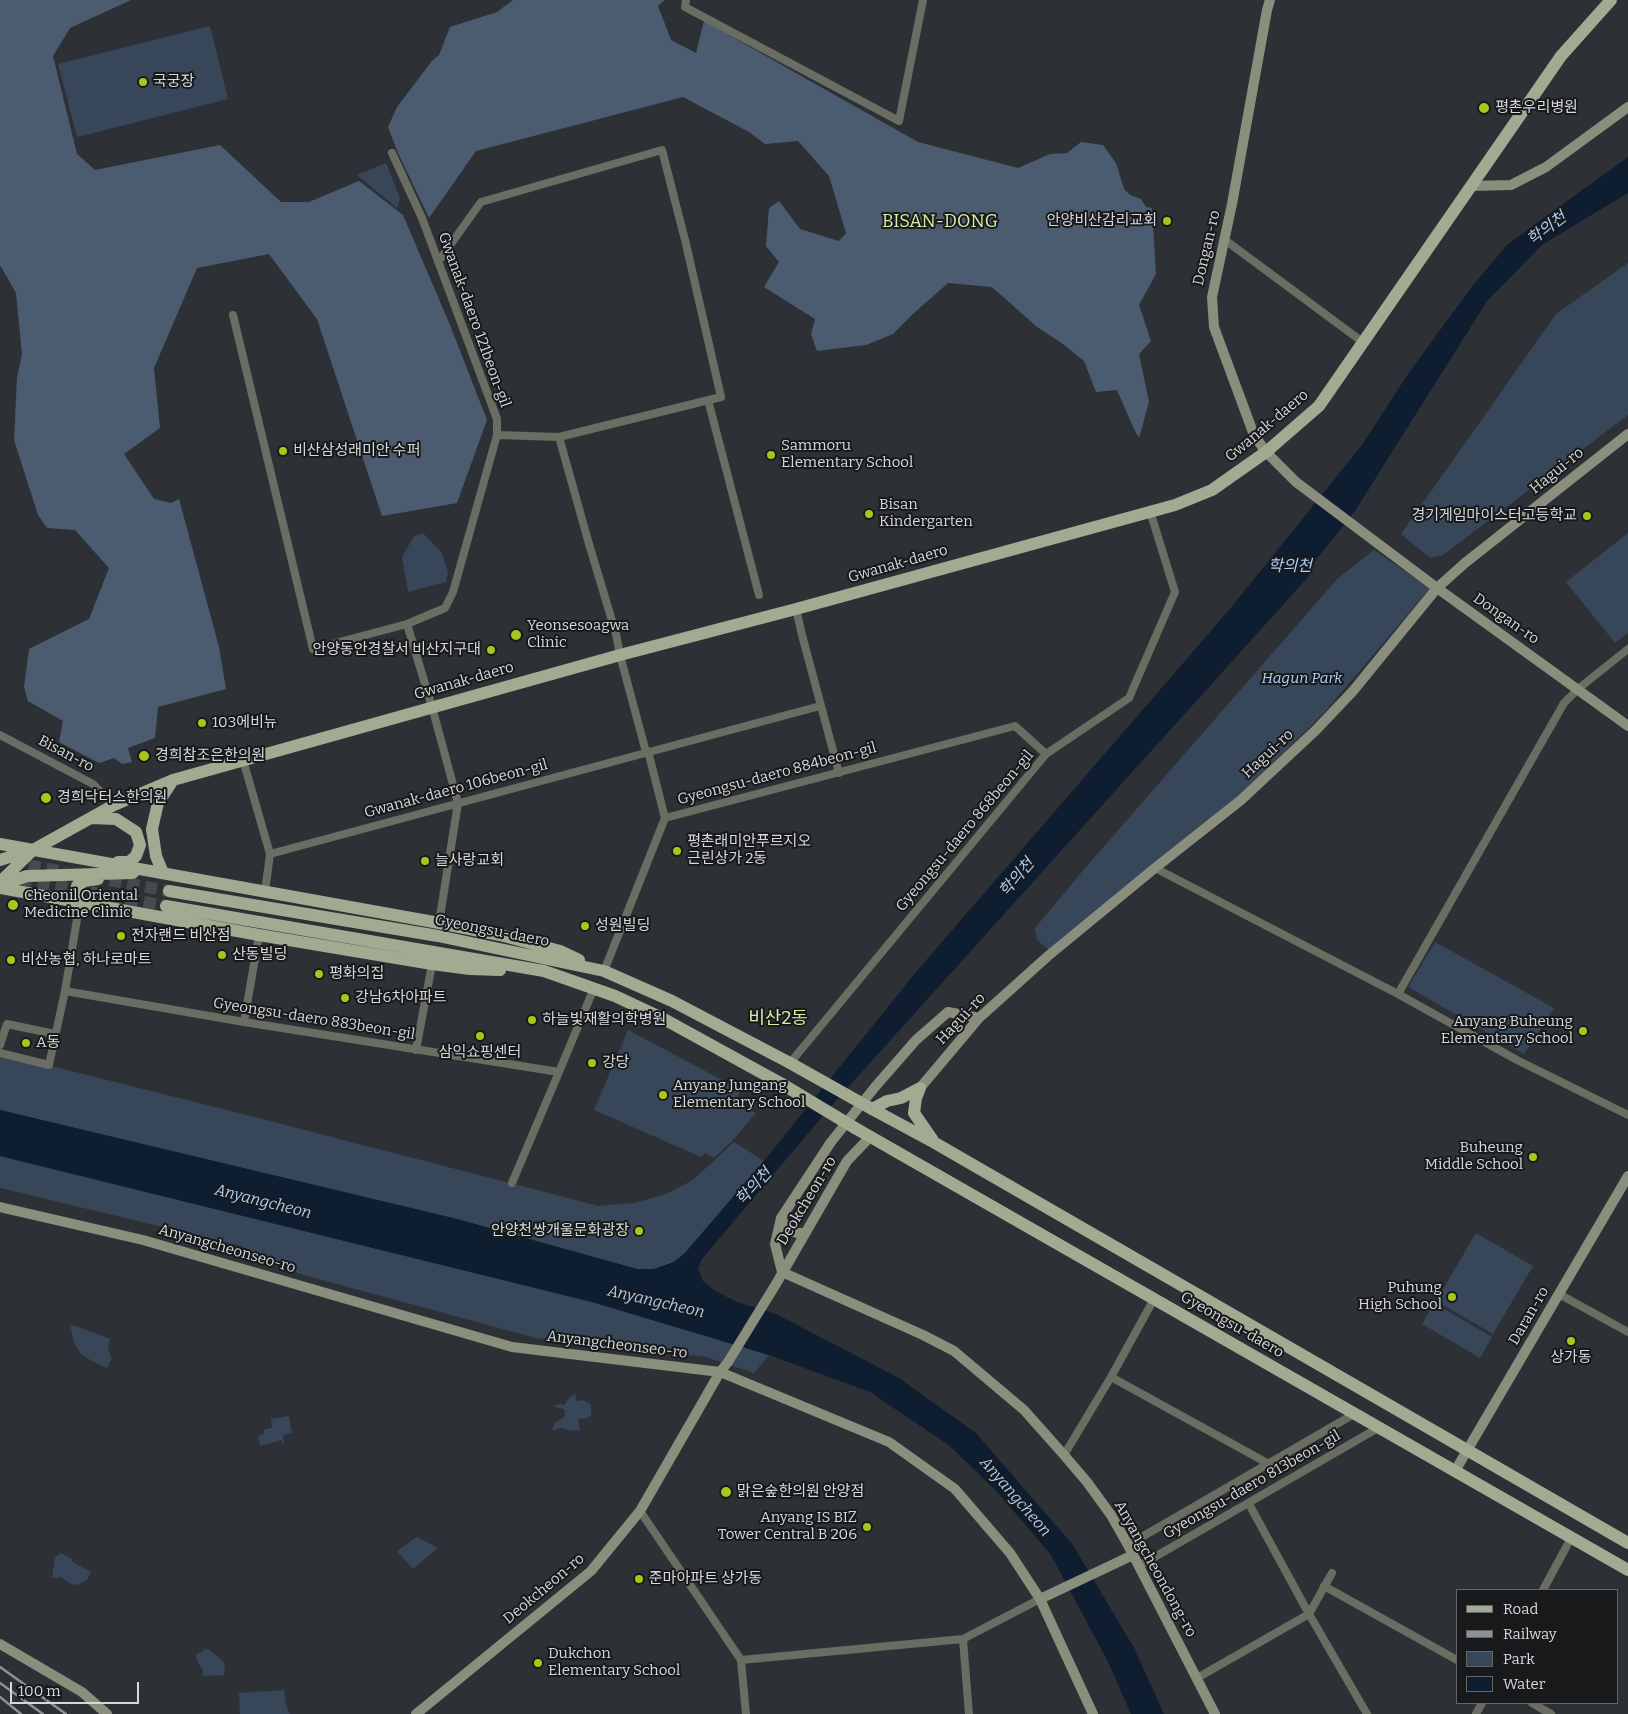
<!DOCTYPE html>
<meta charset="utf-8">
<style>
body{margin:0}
#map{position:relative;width:1628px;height:1714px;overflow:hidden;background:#2d3135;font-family:Bitter,serif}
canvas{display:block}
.legend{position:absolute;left:1456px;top:1589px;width:162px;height:115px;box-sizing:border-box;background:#17191b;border:1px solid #636568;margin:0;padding:6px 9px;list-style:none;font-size:15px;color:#d6d8db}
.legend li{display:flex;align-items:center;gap:10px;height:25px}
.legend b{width:25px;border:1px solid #636568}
.scale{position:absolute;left:10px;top:1682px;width:129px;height:22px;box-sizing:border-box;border:2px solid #d6d8db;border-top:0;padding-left:6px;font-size:15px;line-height:18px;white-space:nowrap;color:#d6d8db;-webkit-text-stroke:4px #17191b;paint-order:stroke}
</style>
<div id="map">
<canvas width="1628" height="1714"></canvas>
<ul class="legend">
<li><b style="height:6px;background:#a3aa92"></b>Road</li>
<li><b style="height:6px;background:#8f9295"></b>Railway</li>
<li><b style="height:14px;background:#374659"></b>Park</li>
<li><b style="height:14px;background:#0e1d2f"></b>Water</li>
</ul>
<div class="scale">100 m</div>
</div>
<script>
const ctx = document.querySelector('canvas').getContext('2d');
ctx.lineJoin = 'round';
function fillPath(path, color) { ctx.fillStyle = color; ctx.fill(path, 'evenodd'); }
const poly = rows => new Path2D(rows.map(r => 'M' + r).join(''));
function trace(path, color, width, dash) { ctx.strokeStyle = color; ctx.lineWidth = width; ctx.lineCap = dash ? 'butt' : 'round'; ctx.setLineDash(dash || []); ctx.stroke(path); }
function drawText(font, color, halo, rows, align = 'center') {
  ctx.font = font + ' Bitter,"Noto Sans KR",serif'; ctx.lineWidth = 4; ctx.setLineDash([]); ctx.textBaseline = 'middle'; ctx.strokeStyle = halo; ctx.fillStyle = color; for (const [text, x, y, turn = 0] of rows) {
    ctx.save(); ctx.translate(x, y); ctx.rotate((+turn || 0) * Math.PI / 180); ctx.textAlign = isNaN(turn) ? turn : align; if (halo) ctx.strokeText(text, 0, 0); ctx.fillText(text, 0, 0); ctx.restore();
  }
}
fillPath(poly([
 [210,26,228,99,77,137,58,64],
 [386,163,400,198,397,208,357,175],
 [1628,263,1628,415,1443,555,1430,558,1401,534,1556,314],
 [423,533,442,553,448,573,446,582,408,592,402,557,414,536],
 [1628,533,1628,633,1615,643,1566,582],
 [1374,550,1430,588,1323,714,1238,797,1049,950,1037,940,1035,928,1086,867,1338,578],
 [1435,942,1554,1008,1524,1054,1408,987],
 [628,1030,741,1090,735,1103,756,1113,732,1141,714,1158,706,1154,708,1150,701,1157,594,1110],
 [0,1053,235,1112,599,1206,634,1203,666,1194,693,1180,734,1142,764,1161,685,1253,674,1262,654,1269,637,1269,457,1219,0,1110],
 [0,1156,592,1302,769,1355,754,1373,706,1357,536,1338,300,1274,238,1245,0,1188],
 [1476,1233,1533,1266,1493,1334,1436,1301],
 [1434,1303,1492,1337,1480,1358,1422,1324],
 [70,1324,110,1339,108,1350,112,1358,107,1368,90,1360,80,1353,74,1343],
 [575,1393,576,1401,584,1400,591,1405,591,1415,588,1418,578,1419,580,1431,568,1430,561,1428,552,1430,555,1423,565,1416,564,1409,558,1408,553,1405,560,1404,565,1405,568,1399],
 [289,1416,292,1433,283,1435,284,1444,282,1444,281,1440,260,1446,258,1435,264,1434,263,1430,272,1428,271,1419],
 [417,1537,438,1548,413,1569,397,1551],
 [61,1553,72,1559,71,1561,91,1572,87,1580,77,1585,71,1584,61,1577,52,1578,55,1557],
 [205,1648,211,1651,225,1663,224,1675,203,1676,203,1671,197,1661,196,1656,197,1653,202,1652],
 [284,1690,286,1705,290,1714,240,1714,239,1693]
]), '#374659');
fillPath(poly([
 [0,0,131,0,70,28,53,56,77,154,95,170,220,145,281,202,309,202,359,181,403,215,450,325,487,420,457,503,382,516,317,319,269,254,197,268,154,368,160,428,124,454,154,499,171,503,179,499,219,647,226,689,158,707,155,738,128,748,132,762,122,764,114,758,99,763,59,742,63,721,28,701,24,687,29,649,89,619,109,568,75,530,47,528,38,515,14,440,17,378,22,354,16,293,0,265],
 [513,0,665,0,658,6,671,40,696,53,704,21,918,142,1018,168,1050,154,1067,153,1081,142,1103,145,1116,163,1124,189,1130,195,1141,199,1146,207,1152,208,1156,274,1139,305,1151,341,1139,354,1149,402,1139,438,1134,429,1117,390,1096,392,1084,361,1063,344,1037,327,992,287,948,283,914,313,893,334,866,345,817,351,811,334,815,319,764,287,779,262,766,246,769,208,779,201,800,229,839,241,846,233,829,176,798,141,765,144,749,132,683,97,476,151,429,218,398,153,388,127,397,107,432,61,439,55,450,27,497,12]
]), '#4b5c71');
fillPath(poly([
 [1628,157,1628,193,1542,245,1487,301,1355,511,1311,566,1309,576,832,1105,702,1259,698,1269,703,1281,715,1291,737,1302,776,1314,899,1378,976,1433,1073,1545,1134,1648,1164,1714,1131,1714,1107,1660,1051,1555,998,1493,950,1446,870,1392,769,1355,592,1302,0,1156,0,1110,457,1219,637,1269,654,1269,674,1262,685,1253,768,1156,916,972,1229,610,1362,445,1408,374,1473,285,1508,244]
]), '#0e1d2f');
trace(poly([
 [11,862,65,872],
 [92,877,169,891],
 [20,879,166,906]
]), '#464a4e', 12, [12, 6]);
trace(poly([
 [686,0,685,7,899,121,923,0],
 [392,153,422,218,497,419,497,435,453,592,445,608,407,624,432,707,458,803,439,923],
 [1225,240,1364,343],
 [438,262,481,202,662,150,686,244,721,397,559,437],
 [233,315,313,649,407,624],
 [708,400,759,595],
 [497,435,559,437,589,544,616,634,620,655,646,752],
 [796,609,802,635,839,773],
 [0,735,93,784,114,805],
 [648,751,665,818],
 [243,760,270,854,820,706],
 [665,818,1015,726,1046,754],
 [1155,868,1398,994,1517,1060,1628,1115],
 [265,892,270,854],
 [80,901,65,991,244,1022,559,1072,594,988],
 [604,971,665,818],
 [1398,994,1564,703,1578,689,1628,649],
 [244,1022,259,935],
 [0,1045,7,1024,55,1034],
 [416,1050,432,964],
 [0,1053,49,1065,65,991],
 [790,1063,1046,754,1129,698,1175,592,1150,511],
 [512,1183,559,1072],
 [1559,1294,1628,1332],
 [1111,1377,1269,1464],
 [1064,1455,1111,1377,1154,1299],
 [1249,1504,1309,1614,1367,1714],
 [640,1511,741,1660,746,1714],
 [1128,1545,1354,1414],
 [1139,1566,1378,1428],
 [1324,1586,1457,1660],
 [1543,1590,1571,1538],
 [963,1639,969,1714],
 [741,1660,963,1639,1040,1599],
 [1197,1678,1309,1614,1332,1573],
 [1532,1703,1551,1714],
 [1476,1714,1482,1703]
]), '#6a6d62', 8);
trace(poly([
 [1270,0,1267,10,1232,204,1212,297,1214,327,1254,435,1266,452,1296,482,1437,588,1628,726],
 [1472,186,1511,185,1546,167,1628,107],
 [979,1018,948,1012,916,1040,875,1087,831,1142,781,1218,775,1244,782,1272,923,1335,954,1351,1024,1410,1064,1455,1087,1482,1111,1515,1128,1545,1215,1714],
 [920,1088,979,1018,1048,956,1155,868,1241,800,1316,730,1353,691,1437,588,1465,563,1628,434],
 [0,1207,143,1240,512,1347,720,1372,889,1442,955,1489,1010,1553,1040,1599,1093,1714],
 [781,1218,787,1229,797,1233,805,1233],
 [1455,1471,1628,1176],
 [1040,1599,1133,1555],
 [0,1644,82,1692,107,1714],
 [416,1714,591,1571,640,1511,720,1372,728,1362,776,1284,847,1161,870,1137]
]), '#8a8f7d', 10);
trace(poly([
 [91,818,116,819,136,832,140,845,136,856,129,862,118,862],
 [0,844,439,923,500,935,560,951,579,960],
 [0,860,28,851],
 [163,873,156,856,152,829,158,803,173,780],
 [0,882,33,850,114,805,173,780,620,655,796,609,1175,505,1212,490,1266,452,1319,406,1561,56,1611,0],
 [0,885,27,876,133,873],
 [0,888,259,935,432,964,470,969,500,970],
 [169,891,438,936,604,971,672,1001,790,1063],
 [80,901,76,894,77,886,84,881,98,879],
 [166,906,544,971,615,996,662,1018,782,1084],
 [920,1088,916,1098,914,1113,932,1139],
 [872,1109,935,1143,1628,1543],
 [872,1109,887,1101,901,1098,920,1088],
 [855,1128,1628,1570]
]), '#a3aa92', 12);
trace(poly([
 [0,1667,66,1714],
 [0,1683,43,1714],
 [0,1697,21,1714]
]), '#8f9295', 2.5);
trace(poly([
 [790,1063,872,1109],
 [782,1084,855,1128]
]), '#a3aa92', 12);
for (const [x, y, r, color] of [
 [143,82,5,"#a8c71c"],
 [1484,108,6,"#a8c71c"],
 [1167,221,5,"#a8c71c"],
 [283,451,5,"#a8c71c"],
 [771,455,5,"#a8c71c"],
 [869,514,5,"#a8c71c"],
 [1587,516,5,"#a8c71c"],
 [516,635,6,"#a8c71c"],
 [491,650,5,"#a8c71c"],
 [202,723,5,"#a8c71c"],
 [144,756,6,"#a8c71c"],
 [46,798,6,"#a8c71c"],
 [677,851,5,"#a8c71c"],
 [425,861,5,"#a8c71c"],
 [13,905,6,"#a8c71c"],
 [585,926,5,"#a8c71c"],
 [121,936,5,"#a8c71c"],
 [222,955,5,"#a8c71c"],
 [11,960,5,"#a8c71c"],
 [319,974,5,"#a8c71c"],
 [345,998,5,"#a8c71c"],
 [532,1020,5,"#a8c71c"],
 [1583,1031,5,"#a8c71c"],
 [480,1036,5,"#a8c71c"],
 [26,1043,5,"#a8c71c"],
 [592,1063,5,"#a8c71c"],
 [663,1095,5,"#a8c71c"],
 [1533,1157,5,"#a8c71c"],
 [639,1231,5,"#a8c71c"],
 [1452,1297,5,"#a8c71c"],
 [1571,1341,5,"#a8c71c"],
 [726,1492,6,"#a8c71c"],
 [867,1527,5,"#a8c71c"],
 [639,1579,5,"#a8c71c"],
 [538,1663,5,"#a8c71c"]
]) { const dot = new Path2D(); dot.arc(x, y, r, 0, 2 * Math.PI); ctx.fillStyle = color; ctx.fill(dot); trace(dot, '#17191b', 2); }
drawText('15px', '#d6d8db', '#17191b', [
 ["국궁장",153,82],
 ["평촌우리병원",1495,108],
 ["안양비산감리교회",1157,221,"right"],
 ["Sammoru",781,446],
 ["Elementary School",781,463],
 ["비산삼성래미안 수퍼",293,451],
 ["Bisan",879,505],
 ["Kindergarten",879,522],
 ["경기게임마이스터고등학교",1577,516,"right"],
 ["Yeonsesoagwa",527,626],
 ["Clinic",527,643],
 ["안양동안경찰서 비산지구대",481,650,"right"],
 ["103에비뉴",212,723],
 ["경희참조은한의원",155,756],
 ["경희닥터스한의원",57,798],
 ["평촌래미안푸르지오",687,842],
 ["근린상가 2동",687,859],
 ["늘사랑교회",435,861],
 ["Cheonil Oriental",24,896],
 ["Medicine Clinic",24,913],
 ["성원빌딩",595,926],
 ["전자랜드 비산점",131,936],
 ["산동빌딩",232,955],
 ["비산농협, 하나로마트",21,960],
 ["평화의집",329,974],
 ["강남6차아파트",355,998],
 ["하늘빛재활의학병원",542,1020],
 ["Anyang Buheung",1573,1022,"right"],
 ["Elementary School",1573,1039,"right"],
 ["A동",36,1043],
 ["삼익쇼핑센터",480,1053,"center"],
 ["강당",602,1063],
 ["Anyang Jungang",673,1086],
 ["Elementary School",673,1103],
 ["Buheung",1523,1148,"right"],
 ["Middle School",1523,1165,"right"],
 ["안양천쌍개울문화광장",629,1231,"right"],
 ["Puhung",1442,1288,"right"],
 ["High School",1442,1305,"right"],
 ["상가동",1571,1358,"center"],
 ["맑은숲한의원 안양점",737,1492],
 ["Anyang IS BIZ",857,1518,"right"],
 ["Tower Central B 206",857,1535,"right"],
 ["준마아파트 상가동",649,1579],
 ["Dukchon",548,1654],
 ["Elementary School",548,1671]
], 'left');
drawText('15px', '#d6d8db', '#17191b', [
 ["Dongan-ro",1207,248,-77],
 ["Gwanak-daero 121beon-gil",474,320,70],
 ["Gwanak-daero",1267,426,-40],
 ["Hagui-ro",1557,471,-39],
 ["Gwanak-daero",898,564,-16],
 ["Dongan-ro",1506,619,35],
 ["Gwanak-daero",464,681,-16],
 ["Bisan-ro",66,754,28],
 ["Hagui-ro",1268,754,-43],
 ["Gyeongsu-daero 884beon-gil",777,774,-15],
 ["Gwanak-daero 106beon-gil",456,789,-15],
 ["Gyeongsu-daero 868beon-gil",965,831,-50],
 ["Gyeongsu-daero",492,931,11],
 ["Gyeongsu-daero 883beon-gil",314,1019,9],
 ["Hagui-ro",961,1019,-47],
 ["Deokcheon-ro",807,1201,-59],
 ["Anyangcheonseo-ro",227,1249,16],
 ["Daran-ro",1529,1316,-60],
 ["Gyeongsu-daero",1232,1325,30],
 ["Anyangcheonseo-ro",617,1345,7],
 ["Gyeongsu-daero 813beon-gil",1252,1485,-30],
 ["Anyangcheondong-ro",1155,1569,61],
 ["Deokcheon-ro",544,1589,-40]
]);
drawText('italic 15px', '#aed1fb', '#17191b', [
 ["Hagun Park",1302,679]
]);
drawText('italic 16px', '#aaccf6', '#17191b', [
 ["학의천",1547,229,-37],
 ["학의천",1290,567],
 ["학의천",1017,878,-50],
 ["학의천",754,1187,-47],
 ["Anyangcheon",263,1202,14],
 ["Anyangcheon",656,1302,13],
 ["Anyangcheon",1015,1497,49]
]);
drawText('18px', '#daeea3', '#17191b', [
 ["BISAN-DONG",940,222],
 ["비산2동",778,1019]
]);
</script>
